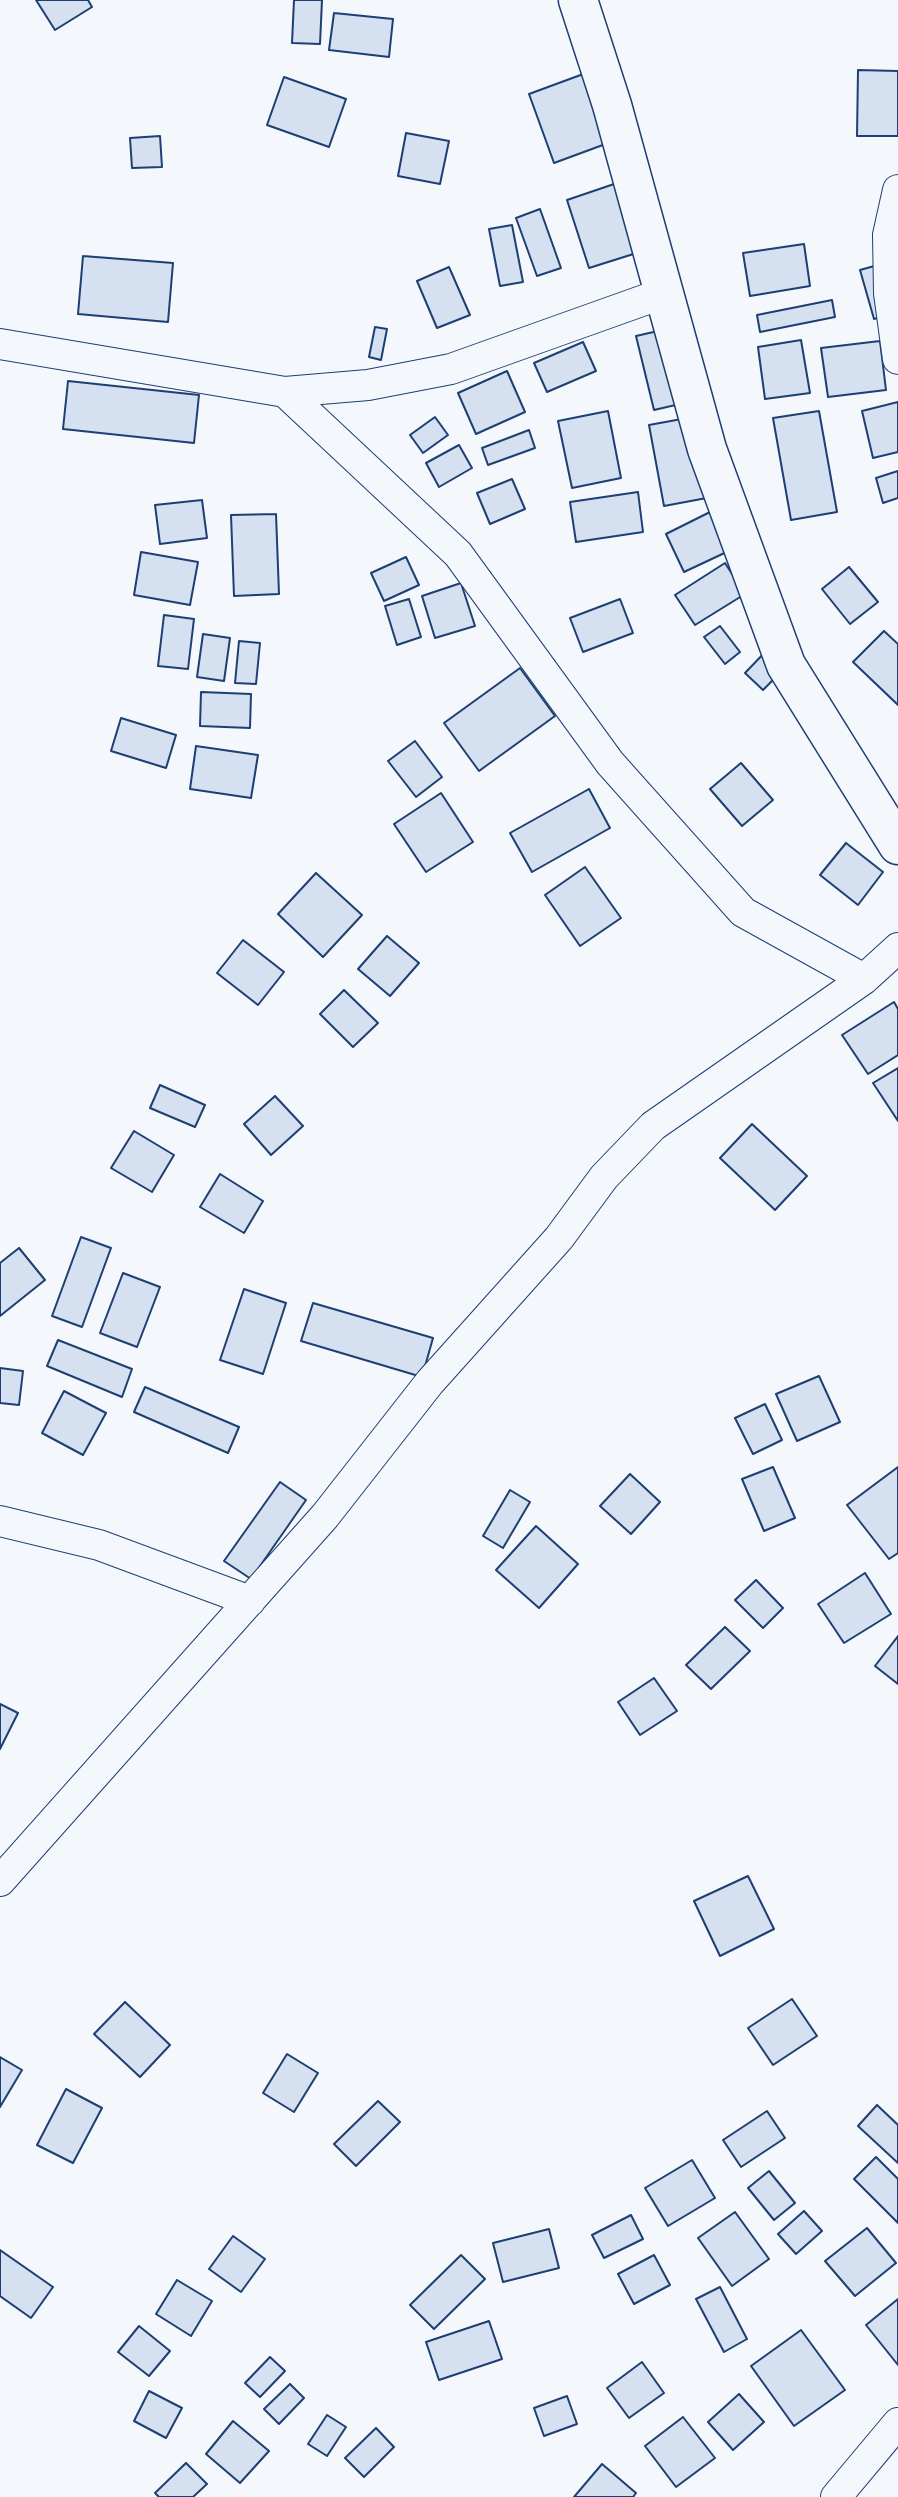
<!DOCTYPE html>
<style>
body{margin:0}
canvas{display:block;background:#f4f7fb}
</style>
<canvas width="898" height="2497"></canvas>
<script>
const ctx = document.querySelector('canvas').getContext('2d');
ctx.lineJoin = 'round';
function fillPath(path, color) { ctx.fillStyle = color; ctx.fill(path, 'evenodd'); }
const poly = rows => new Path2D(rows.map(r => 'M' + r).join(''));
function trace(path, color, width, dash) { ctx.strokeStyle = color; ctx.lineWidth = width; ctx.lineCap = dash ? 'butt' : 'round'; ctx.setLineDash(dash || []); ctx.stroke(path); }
const building = poly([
 [36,0,88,0,92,7,55,30,36,0],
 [294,0,322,0,320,44,292,43,294,0],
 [334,13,393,19,389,57,329,50,334,13],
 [858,70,898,71,898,136,857,136,858,70],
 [586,73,611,142,554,163,529,94,586,73],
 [284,77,346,99,329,147,267,125,284,77],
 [406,133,449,141,440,184,398,176,406,133],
 [160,136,162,167,132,168,130,138,160,136],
 [620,182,643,251,589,268,567,200,620,182],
 [540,209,561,268,537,276,516,218,540,209],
 [512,225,523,282,500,286,489,229,512,225],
 [804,244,810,286,750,296,743,253,804,244],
 [83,256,173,263,168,322,78,314,83,256],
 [896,260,898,312,874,319,860,270,896,260],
 [449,267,470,315,437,328,417,281,449,267],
 [832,300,835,317,760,332,757,315,832,300],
 [680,326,697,400,654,410,636,336,680,326],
 [375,327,387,329,381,360,369,357,375,327],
 [801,340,810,393,765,399,758,347,801,340],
 [880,341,886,390,828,397,821,348,880,341],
 [583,342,596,371,547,392,534,363,583,342],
 [507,371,525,412,476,434,458,393,507,371],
 [68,381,199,395,194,443,63,429,68,381],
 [898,402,898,452,873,458,862,411,898,402],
 [608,411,621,478,572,488,558,421,608,411],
 [819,411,837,512,791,520,773,418,819,411],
 [698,416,712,497,664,506,649,425,698,416],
 [435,417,448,435,423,453,410,435,435,417],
 [529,430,535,448,488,465,482,448,529,430],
 [459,445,472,468,439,487,426,463,459,445],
 [898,471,898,498,883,503,876,478,898,471],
 [512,479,525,509,490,524,477,493,512,479],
 [638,492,643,532,576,542,570,502,638,492],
 [202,500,207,538,160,544,155,505,202,500],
 [714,510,733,549,684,572,666,534,714,510],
 [276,514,279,594,234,596,231,515,276,514],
 [141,552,198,562,190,605,134,595,141,552],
 [406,557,419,585,384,601,371,573,406,557],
 [725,563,745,594,695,625,675,595,725,563],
 [849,567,878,602,850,624,822,589,849,567],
 [461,583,475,626,435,638,422,596,461,583],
 [409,599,421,637,397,645,385,606,409,599],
 [620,599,633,633,583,652,570,618,620,599],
 [164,615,194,619,188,669,158,666,164,615],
 [720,626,740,652,725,664,704,637,720,626],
 [884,631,898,644,898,705,853,662,884,631],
 [203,634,230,638,224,681,197,677,203,634],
 [239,641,260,643,256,684,235,683,239,641],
 [769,648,787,666,763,690,745,673,769,648],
 [520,668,555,716,479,771,444,723,520,668],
 [201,692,251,694,250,728,200,726,201,692],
 [121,718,176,735,166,768,111,751,121,718],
 [415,741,442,777,416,797,388,761,415,741],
 [196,746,258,755,251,798,190,789,196,746],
 [741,763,773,800,742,826,710,789,741,763],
 [589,789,610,828,532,872,510,833,589,789],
 [441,793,473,842,426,872,394,824,441,793],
 [846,843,883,872,858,905,820,875,846,843],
 [585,867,621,918,580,946,545,895,585,867],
 [316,873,362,915,323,957,278,914,316,873],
 [387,936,419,963,390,996,358,969,387,936],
 [243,940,284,972,258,1005,217,973,243,940],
 [344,990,378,1023,353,1047,320,1014,344,990],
 [894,1002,898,1009,898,1055,868,1074,842,1035,894,1002],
 [898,1068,898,1121,873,1083,898,1068],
 [160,1085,205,1105,195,1127,150,1108,160,1085],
 [275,1096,303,1126,271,1155,244,1124,275,1096],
 [752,1124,807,1176,775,1210,720,1158,752,1124],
 [134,1131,174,1155,152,1192,111,1168,134,1131],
 [220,1174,263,1201,244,1233,200,1207,220,1174],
 [81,1237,111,1248,82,1327,52,1316,81,1237],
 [19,1248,45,1280,0,1316,0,1263,19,1248],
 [123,1273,160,1287,137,1347,100,1333,123,1273],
 [244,1289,286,1303,263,1374,220,1360,244,1289],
 [313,1303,433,1338,422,1377,301,1341,313,1303],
 [58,1340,132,1369,122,1397,47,1366,58,1340],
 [0,1368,23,1371,19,1405,0,1403,0,1368],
 [819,1376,840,1422,797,1441,776,1394,819,1376],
 [145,1387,239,1427,228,1453,134,1412,145,1387],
 [64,1391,106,1413,83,1455,42,1433,64,1391],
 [765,1404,782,1440,753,1454,735,1418,765,1404],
 [773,1467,795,1518,764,1531,742,1479,773,1467],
 [898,1467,898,1553,889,1559,847,1505,898,1467],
 [630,1474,660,1502,631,1534,600,1506,630,1474],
 [280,1482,306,1500,251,1579,224,1561,280,1482],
 [510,1490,530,1502,503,1548,483,1536,510,1490],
 [536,1526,578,1564,539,1608,496,1570,536,1526],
 [865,1573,891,1614,844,1643,818,1604,865,1573],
 [756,1580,783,1608,763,1628,735,1600,756,1580],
 [725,1627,750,1651,711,1689,686,1665,725,1627],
 [898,1636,898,1684,875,1666,898,1636],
 [654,1678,677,1711,640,1735,618,1702,654,1678],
 [0,1704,18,1713,0,1749,0,1704],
 [748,1876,774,1929,720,1956,694,1901,748,1876],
 [792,1999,817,2036,773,2065,748,2028,792,1999],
 [125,2002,170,2045,140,2077,94,2034,125,2002],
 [287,2054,318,2073,294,2112,263,2093,287,2054],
 [0,2057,22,2070,0,2107,0,2057],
 [66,2089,102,2108,73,2163,37,2145,66,2089],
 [378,2101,400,2122,356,2166,334,2144,378,2101],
 [877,2105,898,2125,898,2163,858,2126,877,2105],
 [767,2111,785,2138,741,2167,723,2140,767,2111],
 [876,2157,898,2179,898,2223,854,2179,876,2157],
 [692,2160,715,2198,668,2226,645,2188,692,2160],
 [769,2171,795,2203,774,2220,748,2188,769,2171],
 [804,2211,822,2231,796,2254,778,2234,804,2211],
 [735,2212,769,2259,732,2286,698,2238,735,2212],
 [631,2215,643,2239,604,2258,592,2235,631,2215],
 [867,2228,896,2263,855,2296,825,2261,867,2228],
 [549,2229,559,2268,503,2282,493,2243,549,2229],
 [233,2236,265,2259,241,2292,209,2269,233,2236],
 [0,2250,53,2287,31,2318,0,2296,0,2250],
 [461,2255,485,2279,434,2329,410,2305,461,2255],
 [654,2255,670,2285,634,2304,618,2274,654,2255],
 [177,2280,212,2301,191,2336,156,2314,177,2280],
 [720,2287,747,2339,724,2352,696,2299,720,2287],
 [898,2299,898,2365,866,2325,898,2299],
 [489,2321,502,2359,439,2380,426,2342,489,2321],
 [139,2326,170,2351,149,2376,118,2352,139,2326],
 [801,2330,845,2390,794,2426,751,2366,801,2330],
 [270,2357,285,2371,260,2397,245,2383,270,2357],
 [642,2362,664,2393,629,2418,607,2388,642,2362],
 [290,2384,304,2398,279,2424,264,2409,290,2384],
 [149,2391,182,2408,166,2438,134,2421,149,2391],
 [739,2394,764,2422,733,2450,708,2422,739,2394],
 [567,2396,577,2424,544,2436,534,2408,567,2396],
 [327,2415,346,2427,327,2456,308,2444,327,2415],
 [683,2417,715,2458,676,2487,645,2446,683,2417],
 [233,2421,269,2451,240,2483,206,2454,233,2421],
 [376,2428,394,2447,364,2477,345,2458,376,2428],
 [186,2463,207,2484,193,2497,159,2497,155,2493,186,2463],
 [602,2464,636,2493,633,2497,574,2497,602,2464]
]);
fillPath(building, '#d5e0f0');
trace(building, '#1d3f73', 2);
const minor = poly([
 [898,190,888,235,889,293,898,359],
 [0,344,285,392,368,385,451,369,664,293],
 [285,392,458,554,610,763,743,912,864,979],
 [0,1521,99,1545,250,1601],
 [0,1881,325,1516,430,1382,559,1238,604,1177,653,1126,864,979,898,948],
 [836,2497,898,2423]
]);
const tertiary = poly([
 [578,0,612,105,707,449,786,665,898,845]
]);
trace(minor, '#1d3f73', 32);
trace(tertiary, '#1d3f73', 41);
trace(minor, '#f4f7fb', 30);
trace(tertiary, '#f4f7fb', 38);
</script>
